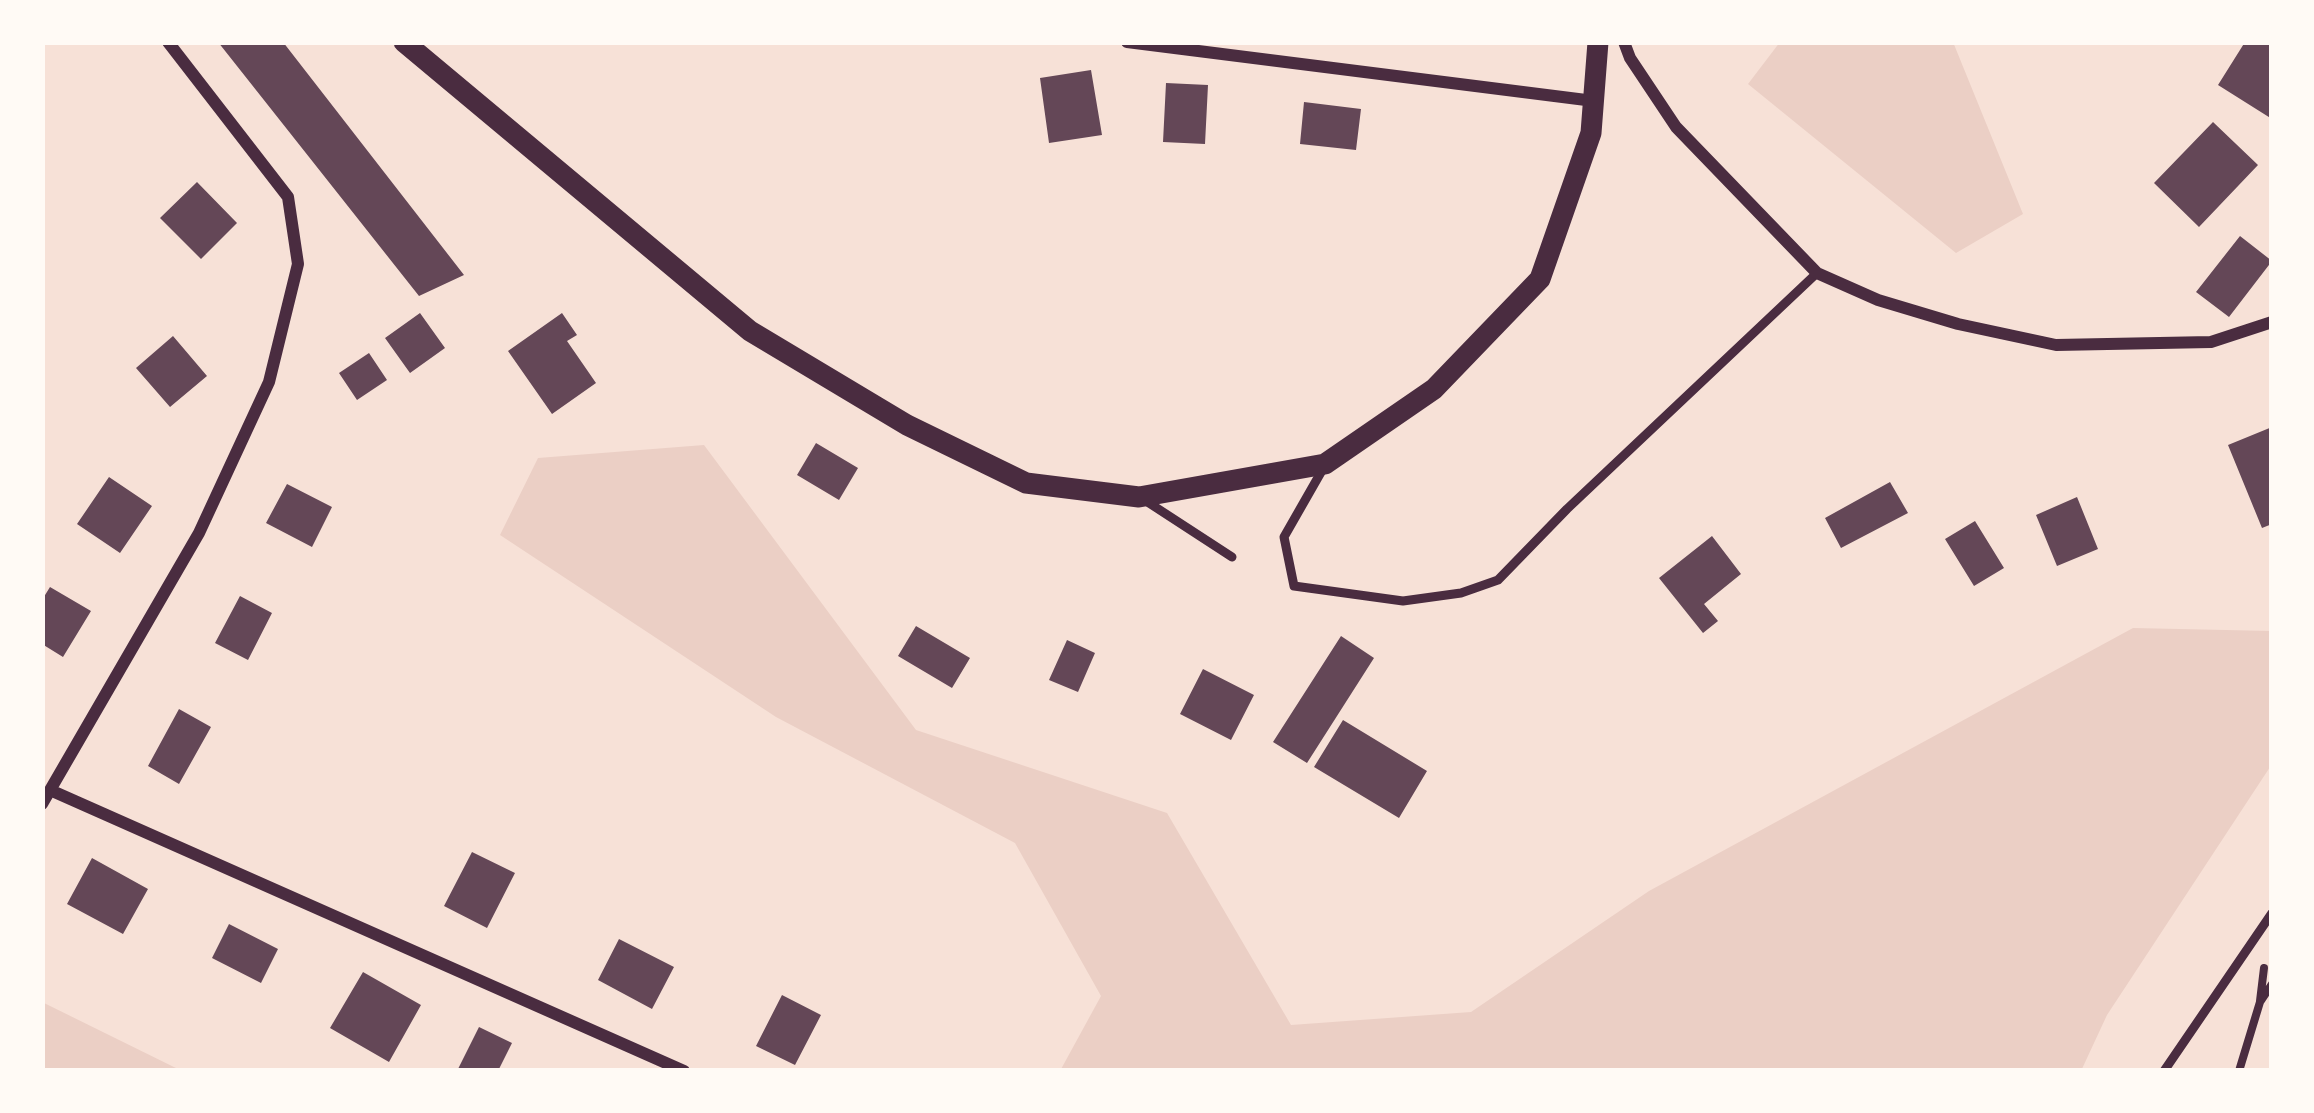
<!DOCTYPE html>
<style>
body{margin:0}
#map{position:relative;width:2314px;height:1113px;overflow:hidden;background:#f7e1d7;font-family:"Open Sans",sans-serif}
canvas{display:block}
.frame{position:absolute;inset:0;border:45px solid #fffaf5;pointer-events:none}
</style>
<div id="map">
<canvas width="2314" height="1113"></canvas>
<div class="frame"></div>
</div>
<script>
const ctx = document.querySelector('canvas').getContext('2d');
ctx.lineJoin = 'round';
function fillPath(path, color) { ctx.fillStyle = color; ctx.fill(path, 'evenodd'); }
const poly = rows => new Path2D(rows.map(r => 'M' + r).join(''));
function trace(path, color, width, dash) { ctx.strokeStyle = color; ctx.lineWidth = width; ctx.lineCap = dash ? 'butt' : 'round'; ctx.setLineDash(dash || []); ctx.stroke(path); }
fillPath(poly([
 [1780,42,1953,42,2023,214,1956,253,1748,84],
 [704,445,916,730,1167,813,1291,1025,1471,1012,1649,891,2133,628,2272,631,2272,764,2107,1015,2081,1071,1060,1071,1101,996,1015,843,776,717,500,535,538,458],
 [42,1002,182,1071,42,1071]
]), '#ebcfc5');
fillPath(poly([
 [218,42,283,42,464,275,419,296],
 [2245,42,2272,42,2272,119,2218,85],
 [1091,70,1102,135,1049,143,1040,78],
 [1166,83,1208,85,1205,144,1163,142],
 [1304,102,1361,109,1356,150,1300,144],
 [2213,122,2258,165,2199,227,2154,183],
 [197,182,237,223,201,259,160,218],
 [2240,236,2272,261,2229,317,2196,292],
 [420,313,445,348,410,373,385,338],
 [562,313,577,335,567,341,596,383,552,414,508,351],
 [173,336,207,376,170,407,136,368],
 [369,353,387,380,357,400,339,373],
 [2272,427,2272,524,2262,528,2228,445],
 [816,443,858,468,839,500,797,475],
 [109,477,152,506,120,553,77,524],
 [1890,482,1908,513,1841,548,1825,518],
 [287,484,332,507,312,547,266,523],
 [2077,497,2098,549,2057,566,2036,515],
 [1975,521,2004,568,1974,586,1945,539],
 [1712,536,1741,574,1704,604,1718,621,1703,633,1659,578],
 [50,587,91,611,63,657,42,644,42,600],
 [240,596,272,613,248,660,215,643],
 [916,626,970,658,952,688,898,656],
 [1341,636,1374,658,1307,763,1273,742],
 [1067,640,1095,653,1078,692,1049,680],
 [1203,669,1254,695,1231,740,1180,714],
 [179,709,211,727,179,784,148,766],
 [1343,720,1427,771,1399,818,1314,767],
 [472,852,515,873,487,928,444,906],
 [92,858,148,889,123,934,67,904],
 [229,924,278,949,261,983,212,958],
 [619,939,674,967,652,1009,598,980],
 [363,972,421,1005,389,1062,330,1028],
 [782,995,821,1015,795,1065,756,1046],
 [479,1027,512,1043,498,1071,457,1071]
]), '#644757');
trace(poly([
 [2260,1001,2264,968],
 [2239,1071,2260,1002,2272,984]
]), '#4a2c40', 8);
trace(poly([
 [1324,467,1284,537,1294,586,1403,601,1461,593,1498,580,1567,509,1817,273],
 [1146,501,1232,557],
 [2164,1071,2272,913]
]), '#4a2c40', 9);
trace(poly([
 [1127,42,1594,101],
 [1624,42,1630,58,1676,127,1817,273,1878,300,1958,324,2056,345,2211,342,2272,322],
 [50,790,684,1071],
 [42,804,199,533,269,382,298,264,288,197,168,42]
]), '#4a2c40', 12);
trace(poly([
 [404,42,750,331,907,425,1026,483,1139,497,1325,464,1434,389,1540,279,1591,133,1598,42]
]), '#4a2c40', 21);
</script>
